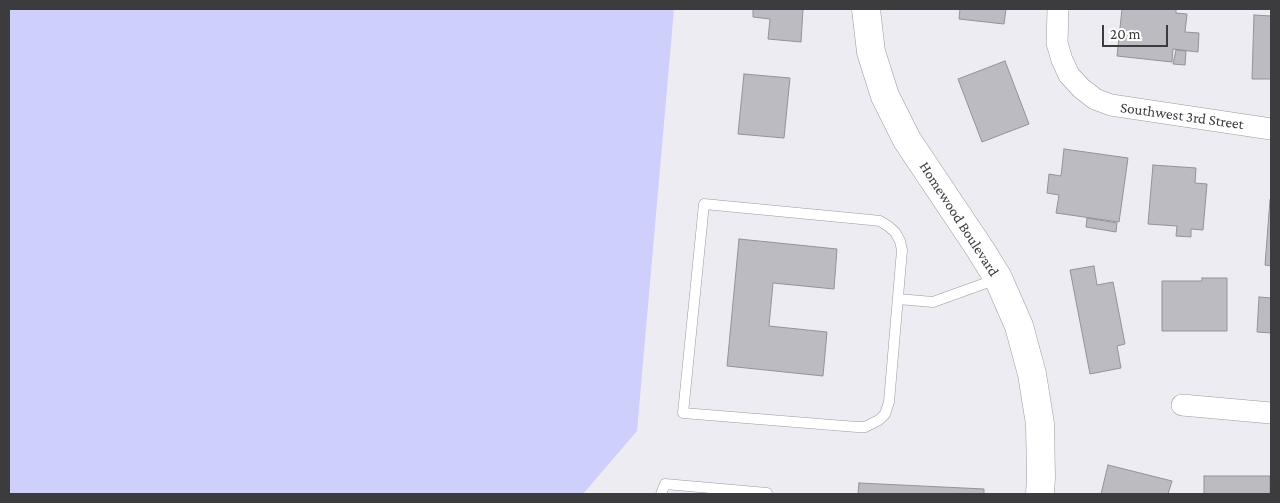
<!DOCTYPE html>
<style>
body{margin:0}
#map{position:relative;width:1280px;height:503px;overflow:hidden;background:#ececf2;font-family:"Crimson Pro",serif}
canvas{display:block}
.frame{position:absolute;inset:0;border:10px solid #3c3c3f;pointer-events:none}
.scale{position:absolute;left:1102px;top:25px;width:66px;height:22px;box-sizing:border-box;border:2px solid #3c3c3f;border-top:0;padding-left:6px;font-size:15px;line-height:18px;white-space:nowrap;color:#3c3c3f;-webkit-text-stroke:4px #fff;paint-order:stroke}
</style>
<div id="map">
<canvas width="1280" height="503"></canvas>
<div class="frame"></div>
<div class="scale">20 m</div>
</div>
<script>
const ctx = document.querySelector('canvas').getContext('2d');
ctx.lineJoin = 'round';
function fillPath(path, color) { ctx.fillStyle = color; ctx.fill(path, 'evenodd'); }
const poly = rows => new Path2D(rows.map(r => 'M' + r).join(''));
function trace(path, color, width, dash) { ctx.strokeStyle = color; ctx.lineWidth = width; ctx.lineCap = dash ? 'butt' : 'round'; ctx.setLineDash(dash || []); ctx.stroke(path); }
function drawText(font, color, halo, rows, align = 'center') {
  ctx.font = font + ' "Crimson Pro",serif'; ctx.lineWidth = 5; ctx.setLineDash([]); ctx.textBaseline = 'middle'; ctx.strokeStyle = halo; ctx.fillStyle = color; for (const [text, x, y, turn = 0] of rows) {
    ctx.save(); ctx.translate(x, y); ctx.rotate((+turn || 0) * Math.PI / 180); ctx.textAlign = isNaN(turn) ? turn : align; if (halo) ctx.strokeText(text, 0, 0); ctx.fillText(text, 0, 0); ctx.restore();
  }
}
fillPath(poly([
 [9,9,674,9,637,431,583,494,9,494]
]), '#cecffb');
const building = poly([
 [753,9,803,9,801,42,768,39,770,19,753,17,753,9],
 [960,9,1006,9,1004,24,959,19,960,9],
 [1122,9,1176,9,1176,13,1187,14,1185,32,1199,33,1198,52,1173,49,1172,62,1117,56,1122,9],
 [1254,15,1271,16,1271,79,1252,79,1254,15],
 [1176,50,1186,51,1185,65,1173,64,1176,50],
 [1005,61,1029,124,982,142,958,79,1005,61],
 [744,74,790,78,784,138,738,134,744,74],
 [1064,149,1128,158,1119,222,1056,213,1059,195,1047,193,1049,174,1061,176,1064,149],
 [1153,165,1196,168,1195,183,1207,184,1203,230,1191,229,1191,237,1176,236,1177,226,1148,224,1153,165],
 [1270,200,1271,201,1271,266,1265,265,1270,200],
 [1087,218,1117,223,1116,232,1086,227,1087,218],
 [739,239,837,249,834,289,773,283,769,326,827,332,823,376,727,366,739,239],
 [1094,266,1097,285,1113,282,1125,344,1117,346,1121,368,1090,374,1070,270,1094,266],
 [1202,278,1227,278,1227,331,1162,331,1162,281,1202,281,1202,278],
 [1259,297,1271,298,1271,333,1257,332,1259,297],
 [1108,465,1172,481,1168,494,1101,494,1108,465],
 [1204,476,1270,476,1270,494,1204,494,1204,476],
 [859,483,984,489,984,494,858,494,859,483]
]);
fillPath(building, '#bbbbc1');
trace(building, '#929298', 1);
const lane = poly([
 [704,204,871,220,880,221,888,226,895,232,900,241,902,250,889,402,885,414,879,420,865,427,857,427,683,413,704,204],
 [898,299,933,302,997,279],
 [661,494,665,484,767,493]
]);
const street = poly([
 [1058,9,1057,43,1062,60,1069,75,1081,88,1095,99,1111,105,1271,129],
 [1182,405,1271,413]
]);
const secondary = poly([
 [866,9,871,52,885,96,907,140,980,249,998,278,1019,326,1032,374,1040,424,1041,477,1040,494]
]);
trace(lane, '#99999f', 11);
trace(street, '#99999f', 22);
trace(secondary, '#99999f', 29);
trace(lane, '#fff', 10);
trace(street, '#fff', 21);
trace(secondary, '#fff', 28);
drawText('15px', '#3c3c3f', '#fff', [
 ["Southwest 3rd Street",1182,116,8],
 ["Homewood Boulevard",959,219,57]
]);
</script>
